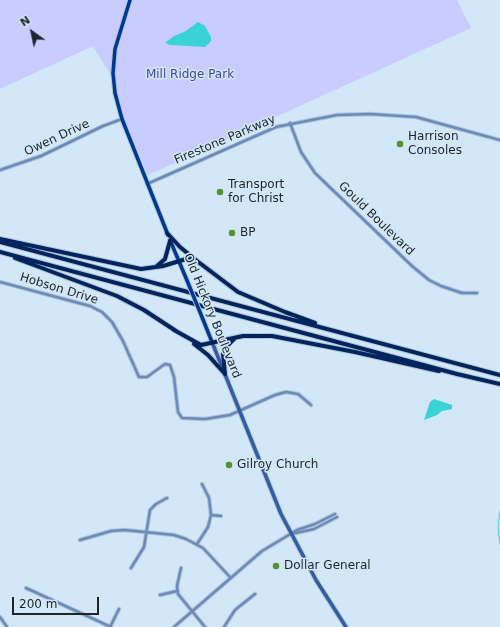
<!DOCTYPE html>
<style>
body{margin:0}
#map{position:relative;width:500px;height:627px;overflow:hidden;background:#d2e7f7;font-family:"DejaVu Sans",sans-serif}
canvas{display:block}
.north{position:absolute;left:12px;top:12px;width:40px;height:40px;-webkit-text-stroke:3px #d2e7f7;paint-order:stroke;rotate:327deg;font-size:11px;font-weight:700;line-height:16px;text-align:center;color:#1d252b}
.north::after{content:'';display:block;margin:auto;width:14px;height:18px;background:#1d252b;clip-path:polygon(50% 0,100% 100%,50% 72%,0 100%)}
.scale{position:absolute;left:12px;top:597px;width:87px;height:18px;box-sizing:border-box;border:2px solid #1d252b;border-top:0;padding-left:5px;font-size:12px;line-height:14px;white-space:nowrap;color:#1d252b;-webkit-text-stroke:3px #d2e7f7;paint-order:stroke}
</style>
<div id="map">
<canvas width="500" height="627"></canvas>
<div class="north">N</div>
<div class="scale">200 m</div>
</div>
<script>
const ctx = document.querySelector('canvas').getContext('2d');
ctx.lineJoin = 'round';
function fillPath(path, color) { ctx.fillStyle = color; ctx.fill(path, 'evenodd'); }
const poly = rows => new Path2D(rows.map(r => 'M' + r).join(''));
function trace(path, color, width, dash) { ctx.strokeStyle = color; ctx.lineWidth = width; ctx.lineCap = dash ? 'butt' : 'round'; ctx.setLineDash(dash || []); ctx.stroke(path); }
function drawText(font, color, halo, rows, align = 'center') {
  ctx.font = font + ' "DejaVu Sans",sans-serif'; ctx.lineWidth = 3; ctx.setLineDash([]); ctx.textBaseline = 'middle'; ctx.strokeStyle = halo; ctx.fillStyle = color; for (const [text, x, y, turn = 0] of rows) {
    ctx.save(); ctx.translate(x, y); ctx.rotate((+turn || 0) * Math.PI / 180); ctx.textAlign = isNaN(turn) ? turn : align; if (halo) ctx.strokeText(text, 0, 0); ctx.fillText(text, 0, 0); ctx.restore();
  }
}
fillPath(poly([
 [0,0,457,0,471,28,148,175,120,108,115,82,93,46,0,89]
]), '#c8ccfe');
fillPath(poly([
 [198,22,205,26,211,37,211,41,205,47,170,45,165,43,174,36,186,31],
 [434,399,452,405,452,409,442,411,437,415,424,420,430,402]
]), '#39d3d6');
trace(poly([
 [500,511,498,527,500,544]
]), '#39d3d6', 1);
const minor = poly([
 [290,123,301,152,315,173,412,266,429,280,441,286,462,293,477,293],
 [0,170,41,156,103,126,122,119],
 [147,184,276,127,337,115,370,114,416,117,500,140],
 [0,282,90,306,102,312,112,322,123,341,139,377,147,377,165,364,170,365,174,377,178,412,182,418,205,419,230,415,275,395,286,392,298,394,311,405],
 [211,515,221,516],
 [291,534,314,529,337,517],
 [80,540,111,531,125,530,174,535,186,539,203,548,230,577],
 [197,544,208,527,211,515,209,498,202,484],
 [131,568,144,547,150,510,156,504,167,498],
 [181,568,177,586,178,594,205,627],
 [26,588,111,627],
 [160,595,177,591],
 [0,617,7,627],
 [110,627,119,609],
 [174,627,262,551,297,530,315,524,335,514],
 [224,627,235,610,255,594]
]);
const secondary = poly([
 [212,342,281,514,316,580,346,627]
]);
const primary = poly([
 [130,0,115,49,113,73,115,93,122,119,168,235],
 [170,240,186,278],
 [202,317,212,342]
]);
const motorway = poly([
 [167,233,180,247,197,261,238,292,285,312,315,323],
 [0,239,141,269,163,266,186,259,195,261],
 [0,242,500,375],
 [0,252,457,374,500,384],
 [15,258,117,296,144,310,176,331],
 [157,266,165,259,170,241],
 [174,330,201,345,243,336,272,336,355,352,439,371],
 [194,344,208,355,225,374],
 [225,374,223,354,227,346,234,339]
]);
trace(minor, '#b1c4d2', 4.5);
trace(secondary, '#b1c4d2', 5.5);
trace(primary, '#b1c4d2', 5.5);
trace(motorway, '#b1c4d2', 6);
trace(minor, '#6c8abc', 2.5);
trace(secondary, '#325da4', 3.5);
trace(primary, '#003992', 3.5);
trace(motorway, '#02245e', 4);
const primaryBridge = poly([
 [186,278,202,317]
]);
trace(primaryBridge, '#b1c4d2', 5.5, []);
trace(primaryBridge, '#003992', 3.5);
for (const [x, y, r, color] of [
 [400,144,4,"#58902c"],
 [220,192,4,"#58902c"],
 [232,233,4,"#58902c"],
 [229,465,4,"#58902c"],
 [276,566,4,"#58902c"]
]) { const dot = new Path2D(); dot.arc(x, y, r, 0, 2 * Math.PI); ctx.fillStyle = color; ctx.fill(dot); trace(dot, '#d2e7f7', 1.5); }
drawText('12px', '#4944a6', '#d2e7f7', [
 ["Mill Ridge Park",190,75]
]);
drawText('12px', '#1d252b', '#d2e7f7', [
 ["Harrison",408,137],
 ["Consoles",408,151],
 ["Transport",228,185],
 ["for Christ",228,199],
 ["BP",240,233],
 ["Gilroy Church",237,465],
 ["Dollar General",284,566]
], 'left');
drawText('12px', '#1d252b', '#d2e7f7', [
 ["Owen Drive",57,138,-25],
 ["Firestone Parkway",225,140,-23],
 ["Gould Boulevard",376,219,44],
 ["Hobson Drive",59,289,17],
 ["Old Hickory Boulevard",212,316,68]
]);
</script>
